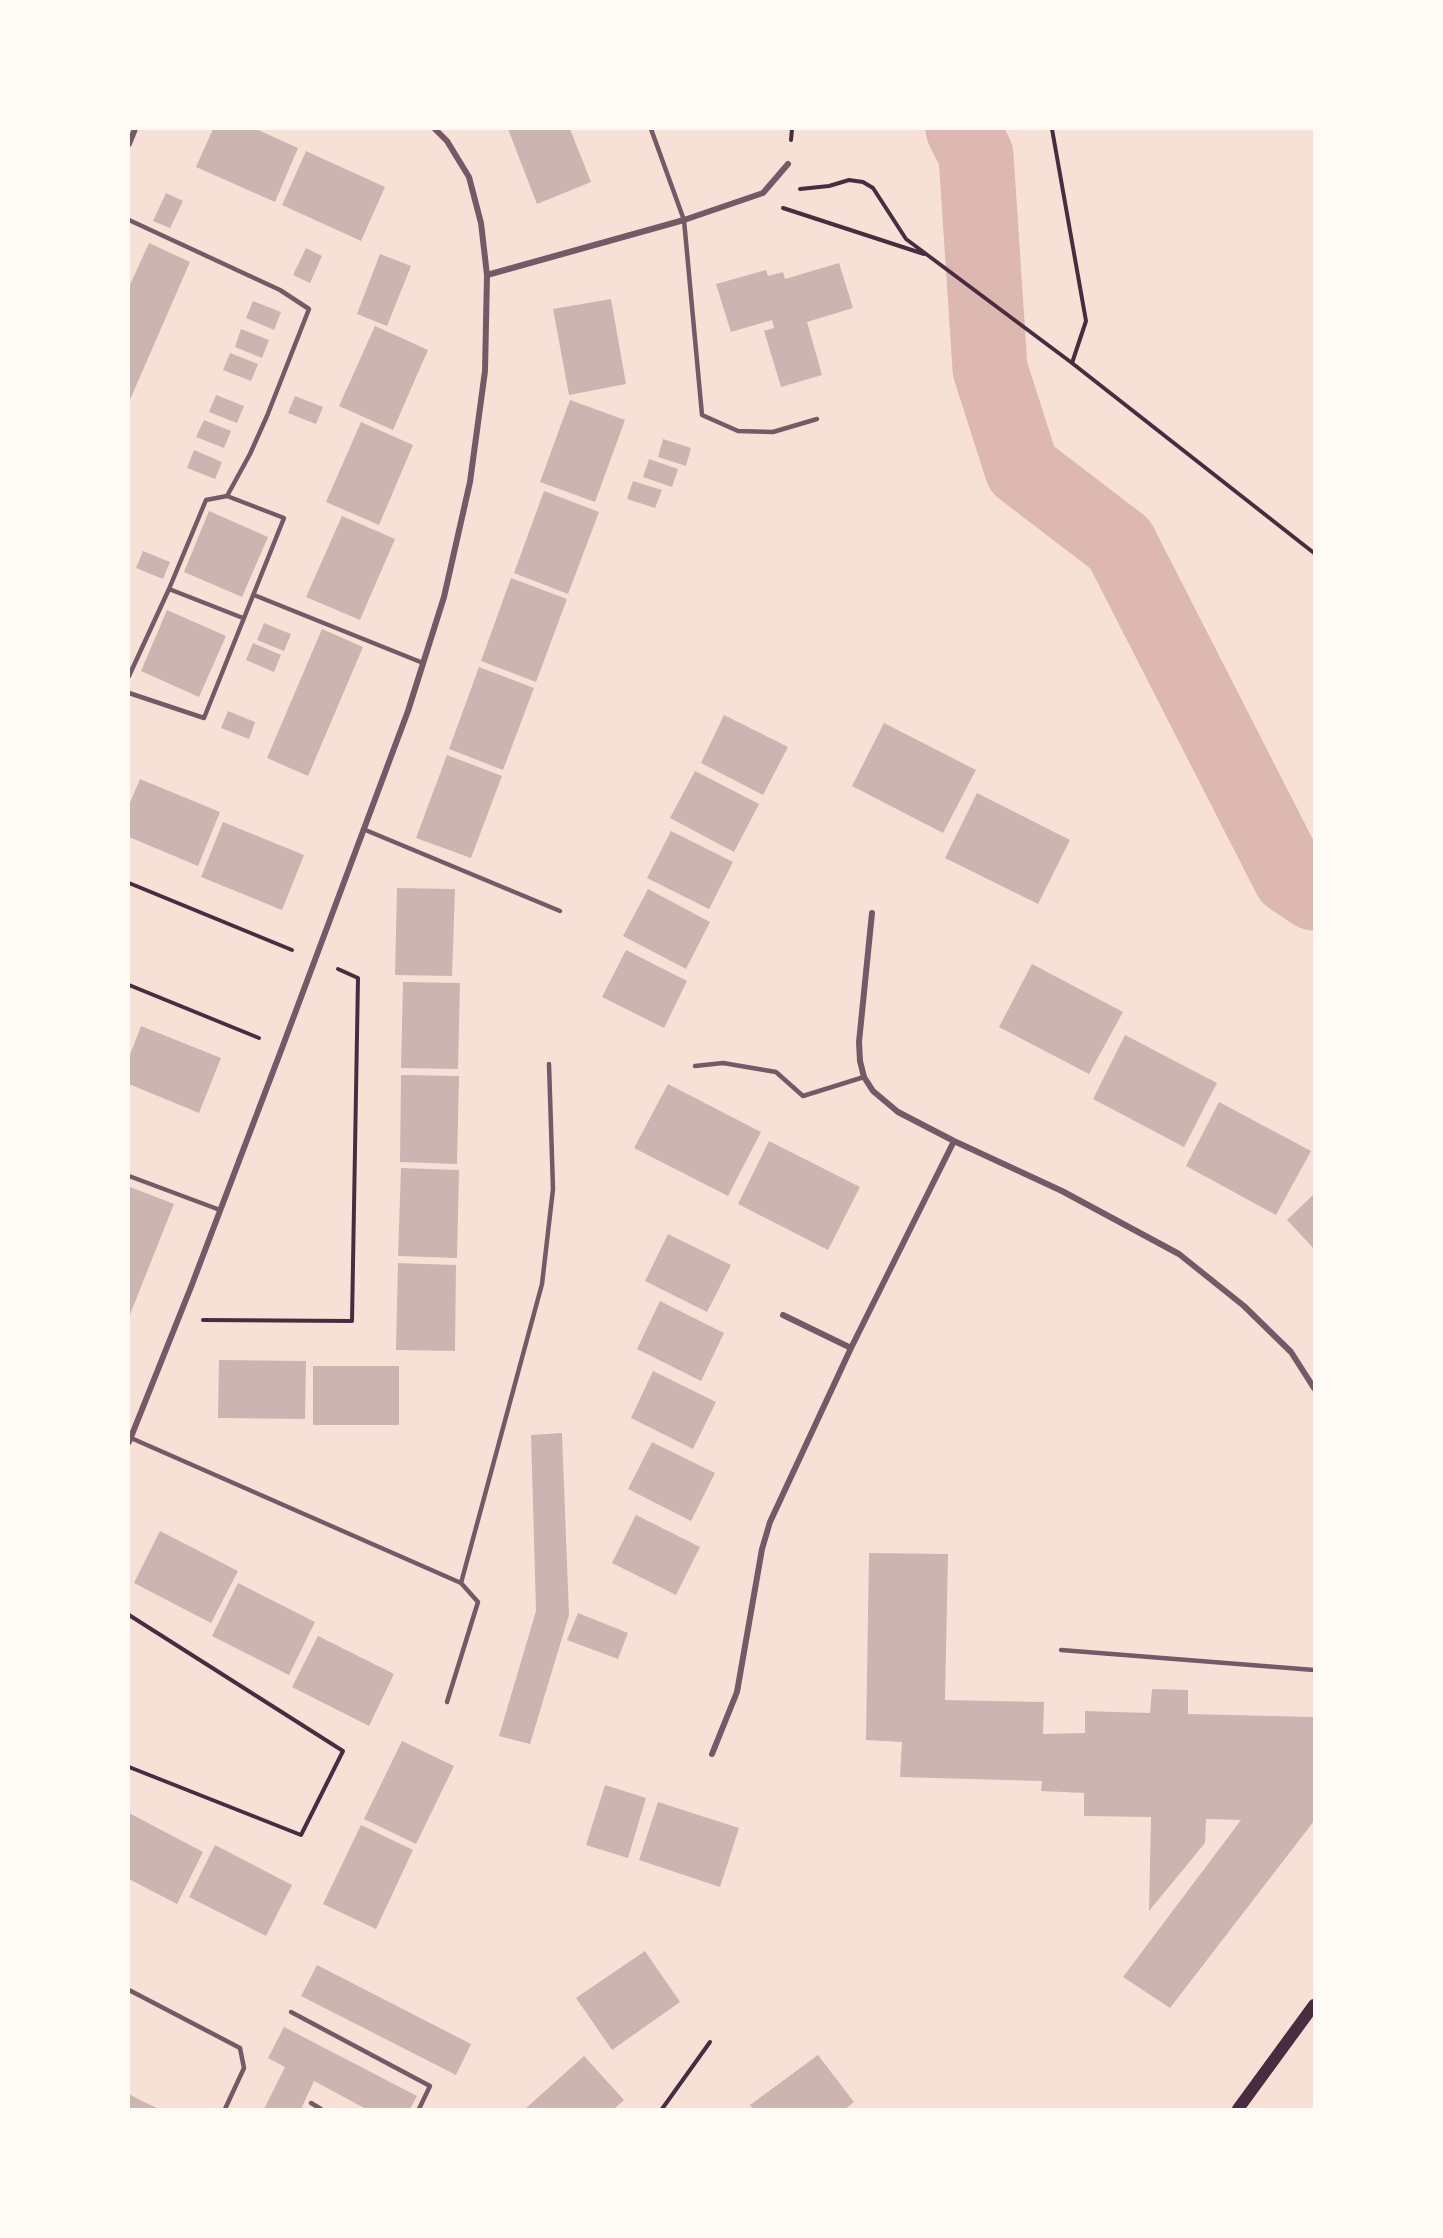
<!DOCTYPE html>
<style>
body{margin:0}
#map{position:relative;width:1443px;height:2238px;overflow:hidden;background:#f7e1d7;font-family:Roboto,sans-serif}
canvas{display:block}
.frame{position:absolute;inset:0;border:130px solid #fffaf5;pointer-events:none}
</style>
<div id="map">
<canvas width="1443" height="2238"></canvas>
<div class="frame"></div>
</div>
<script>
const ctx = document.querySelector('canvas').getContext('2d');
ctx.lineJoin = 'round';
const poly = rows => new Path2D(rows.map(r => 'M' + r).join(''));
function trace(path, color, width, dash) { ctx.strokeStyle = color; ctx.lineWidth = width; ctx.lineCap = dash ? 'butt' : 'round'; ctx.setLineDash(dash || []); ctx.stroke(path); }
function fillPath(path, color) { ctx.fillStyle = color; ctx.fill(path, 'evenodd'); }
trace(poly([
 [963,129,976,155,990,369,1022,469,1120,544,1290,877,1314,893]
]), '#dcb8b0', 75);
fillPath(poly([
 [213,129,256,129,298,148,275,202,196,167],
 [508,129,570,129,591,182,537,204],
 [306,151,385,187,361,241,282,205],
 [166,193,183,201,170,228,153,221],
 [149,243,190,262,129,402,129,287],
 [306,248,322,256,310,283,293,275],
 [380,254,411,266,387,326,357,314],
 [839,263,853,308,807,322,822,375,781,387,764,331,774,328,772,320,731,332,716,284,766,270,768,276,783,272,785,279],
 [611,299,626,384,569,395,553,309],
 [253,301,281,312,274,330,246,318],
 [375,326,428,350,393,430,339,406],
 [241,329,269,340,262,358,235,347],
 [230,353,258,364,251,381,223,370],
 [216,395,244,406,237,423,209,412],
 [295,396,323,407,316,424,288,413],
 [570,400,625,420,595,502,540,482],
 [204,420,231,431,224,448,196,437],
 [361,422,413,445,379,525,326,502],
 [663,439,691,448,686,466,658,457],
 [194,450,222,462,215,479,187,468],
 [649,459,678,469,672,487,643,477],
 [633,481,662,490,655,508,627,499],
 [544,491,599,512,568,594,514,573],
 [209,511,268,537,242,597,184,572],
 [342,516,395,539,360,620,306,597],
 [143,551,170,562,163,579,136,568],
 [511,578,567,599,536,682,481,661],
 [167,610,226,636,199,697,141,671],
 [264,623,291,634,284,651,257,640],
 [322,629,363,647,308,776,267,758],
 [253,643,281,655,274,672,246,660],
 [479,667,534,688,503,770,449,749],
 [228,711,255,722,249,739,221,728],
 [724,715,788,747,763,795,701,763],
 [884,723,976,770,943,833,852,786],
 [447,755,502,776,471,858,416,838],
 [695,771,759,804,734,852,670,818],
 [140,779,220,812,198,866,129,837,129,805],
 [977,793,1070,840,1038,904,945,858],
 [223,822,304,855,282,910,201,877],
 [671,831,733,862,709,909,647,878],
 [397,888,455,889,452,976,395,975],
 [648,889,710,922,686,969,623,936],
 [626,950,687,981,664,1028,602,997],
 [1032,964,1123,1012,1089,1074,999,1027],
 [403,982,460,983,458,1069,401,1068],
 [141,1026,221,1058,199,1113,129,1084,129,1057],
 [1125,1035,1217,1083,1184,1147,1093,1099],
 [401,1075,459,1076,457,1164,400,1162],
 [668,1084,761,1132,728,1196,634,1148],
 [1219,1102,1311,1151,1276,1215,1186,1166],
 [769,1141,860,1187,828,1250,738,1204],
 [401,1168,459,1170,457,1258,398,1256],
 [130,1187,174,1204,129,1317,129,1190],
 [1314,1194,1314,1249,1287,1220],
 [668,1234,731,1265,707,1312,645,1281],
 [398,1263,456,1265,455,1351,396,1350],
 [660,1301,724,1333,701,1381,637,1349],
 [219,1360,306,1361,305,1419,218,1418],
 [313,1366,399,1366,399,1425,313,1425],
 [653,1371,716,1402,693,1449,631,1418],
 [562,1433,569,1615,530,1744,499,1736,536,1611,531,1435],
 [652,1442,715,1473,691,1521,628,1489],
 [636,1515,700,1547,676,1595,612,1563],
 [160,1531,238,1571,211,1623,134,1583],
 [869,1553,948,1554,945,1700,1044,1702,1043,1734,1085,1733,1085,1711,1150,1713,1152,1689,1188,1690,1188,1714,1314,1717,1314,1821,1170,2008,1123,1977,1241,1820,1206,1819,1205,1843,1149,1911,1151,1817,1084,1816,1084,1793,1041,1791,1042,1781,900,1777,902,1742,866,1740],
 [238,1583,315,1622,289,1675,212,1636],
 [578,1613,628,1633,618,1659,567,1640],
 [318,1636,394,1674,369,1726,292,1687],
 [402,1741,454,1766,416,1844,364,1819],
 [605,1785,646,1798,628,1858,586,1845],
 [658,1802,739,1828,720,1887,639,1860],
 [129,1813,203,1852,177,1904,129,1879],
 [361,1825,413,1850,376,1929,323,1904],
 [215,1845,292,1885,266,1936,189,1897],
 [645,1951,680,2002,612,2050,576,1998],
 [317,1965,471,2044,456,2075,301,1996],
 [284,2027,417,2096,410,2109,366,2109,314,2081,301,2109,264,2109,285,2067,268,2058],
 [818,2055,854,2102,845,2109,753,2109,750,2105],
 [584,2056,624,2100,614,2109,525,2109],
 [129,2094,140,2100,159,2109,129,2109]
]), '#ccb4b1');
trace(poly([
 [1052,129,1086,321,1072,363,1314,553],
 [791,140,792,129],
 [800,189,829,186,849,180,863,182,873,188,906,239,1072,363],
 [783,208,924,254],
 [129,883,292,950],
 [129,985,259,1038],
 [203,1320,352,1321,358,978,338,969],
 [129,1615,343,1751,301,1835,129,1767],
 [662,2109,710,2042]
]), '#4a2c40', 4);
trace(poly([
 [651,129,684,220,702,415,738,431,773,432,817,419],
 [129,220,280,290,309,309,267,416,250,454,227,496],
 [169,589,243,618],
 [254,595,423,663],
 [129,676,169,589,206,500,227,496,284,518,204,718,129,693],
 [363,829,560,911],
 [695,1066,723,1063,776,1072,803,1096,864,1077],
 [129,1176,220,1210],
 [131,1438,461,1583],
 [1061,1650,1314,1670],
 [447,1702,478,1602,461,1583,542,1284,553,1189,549,1064],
 [129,1990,240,2048,244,2068,225,2109],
 [291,2012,430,2086,419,2109],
 [311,2103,321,2109]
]), '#755966', 4.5);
trace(poly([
 [129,144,135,129],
 [487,275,684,220,763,193,788,164],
 [872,913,859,1042,860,1061,864,1077,873,1091,898,1112,954,1141],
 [783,1315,851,1348],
 [129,1442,191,1287,282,1048,408,711,444,597,470,482,485,371,487,275,481,223,469,177,447,141,435,129],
 [712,1754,737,1692,762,1549,770,1522,851,1348,954,1141,1062,1191,1179,1254,1244,1306,1291,1352,1314,1388]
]), '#755966', 6);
trace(poly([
 [1238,2109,1314,2005]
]), '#4a2c40', 12);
</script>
